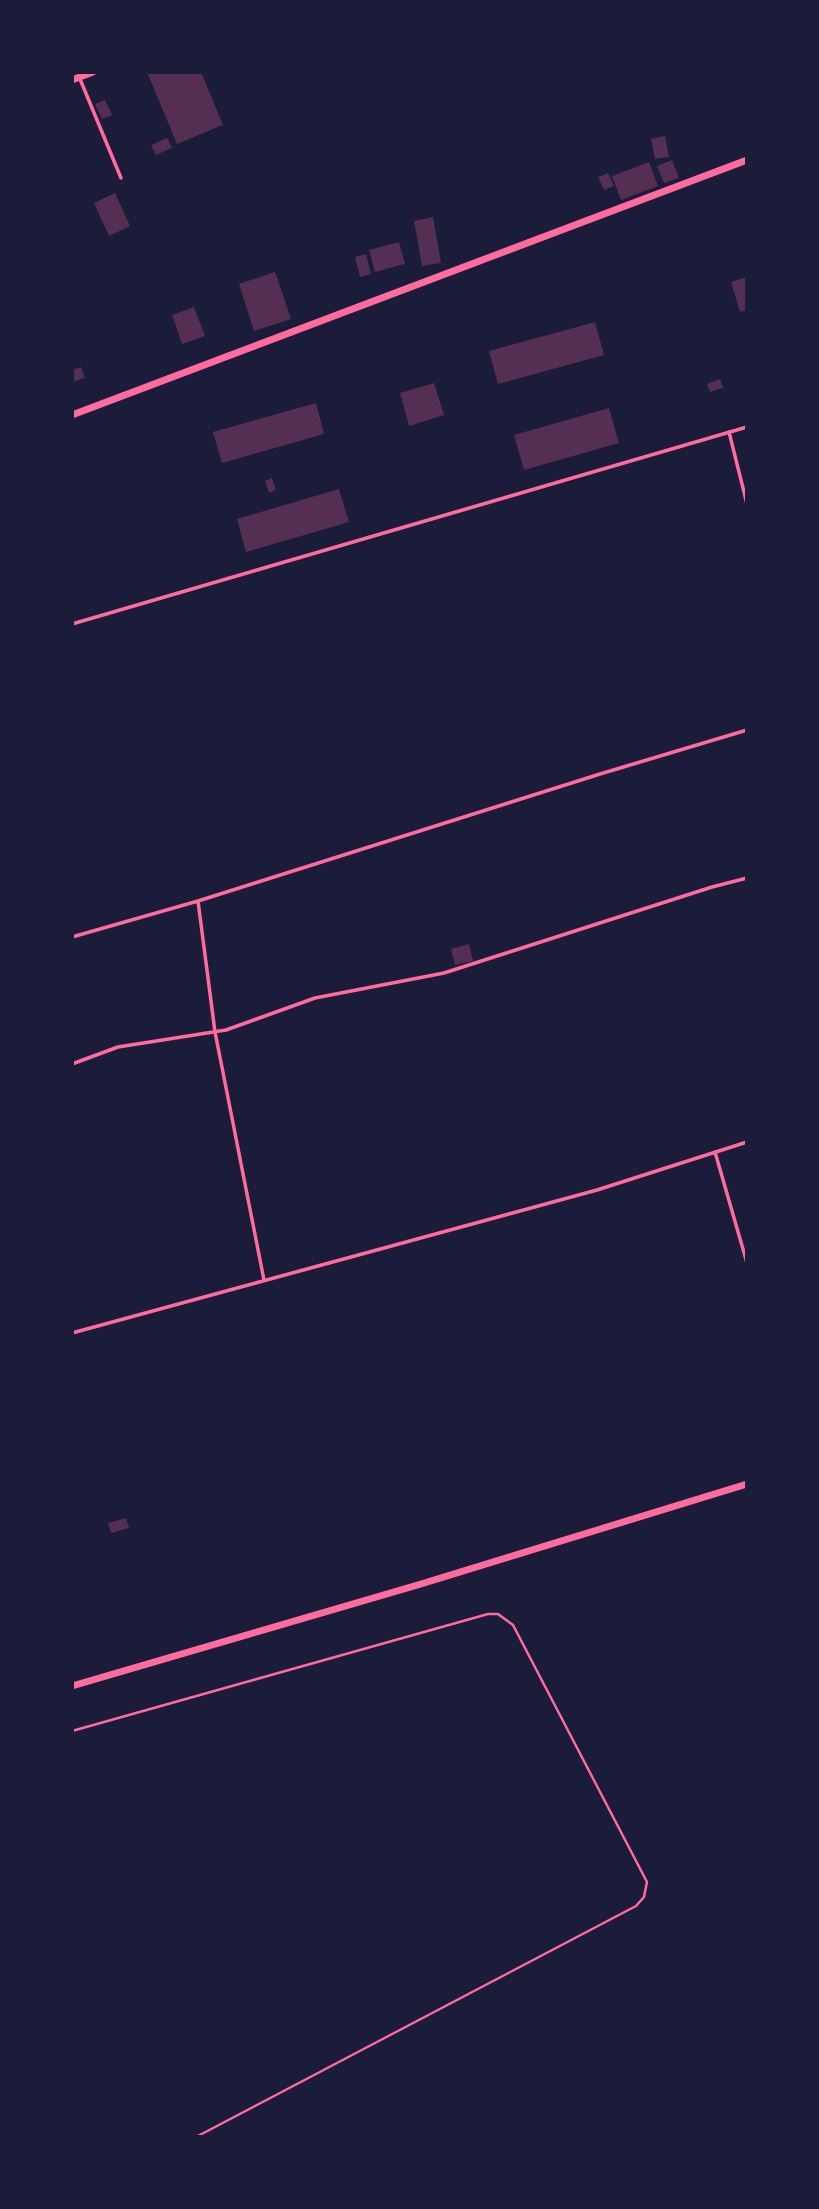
<!DOCTYPE html>
<style>
body{margin:0}
#map{position:relative;width:819px;height:2209px;overflow:hidden;background:#1b1b3a;font-family:"Fira Sans Condensed",sans-serif}
canvas{display:block}
.frame{position:absolute;inset:0;border:74px solid #1b1b3a;pointer-events:none}
</style>
<div id="map">
<canvas width="819" height="2209"></canvas>
<div class="frame"></div>
</div>
<script>
const ctx = document.querySelector('canvas').getContext('2d');
ctx.lineJoin = 'round';
function fillPath(path, color) { ctx.fillStyle = color; ctx.fill(path, 'evenodd'); }
const poly = rows => new Path2D(rows.map(r => 'M' + r).join(''));
function trace(path, color, width, dash) { ctx.strokeStyle = color; ctx.lineWidth = width; ctx.lineCap = dash ? 'butt' : 'round'; ctx.setLineDash(dash || []); ctx.stroke(path); }
fillPath(poly([
 [147,72,201,72,223,125,177,144],
 [105,100,112,115,102,119,95,104],
 [665,136,669,157,655,159,651,139],
 [167,138,172,148,156,155,151,145],
 [672,160,679,178,664,183,657,166],
 [649,162,658,186,621,200,612,176],
 [608,173,614,186,604,190,598,177],
 [115,193,130,226,109,236,94,203],
 [433,217,441,263,422,266,414,221],
 [399,242,405,264,375,272,369,250],
 [366,254,371,274,360,277,355,257],
 [275,272,291,319,254,331,239,284],
 [747,277,747,310,740,312,731,282],
 [194,307,205,336,182,344,172,315],
 [595,322,604,355,498,384,489,351],
 [81,367,85,378,72,382,72,370],
 [720,379,723,388,710,392,707,384],
 [434,383,444,415,409,426,400,393],
 [316,403,324,434,222,463,213,432],
 [609,408,619,443,524,470,514,435],
 [272,478,276,490,269,493,265,481],
 [339,489,349,522,246,552,237,519],
 [469,944,473,961,455,965,451,949],
 [126,1518,129,1528,111,1533,108,1523]
]), '#542f53');
trace(poly([
 [72,1731,488,1614,498,1614,513,1625,647,1882,644,1897,636,1906,196,2137]
]), '#ff6b9d', 2.5);
trace(poly([
 [80,79,121,178],
 [729,432,747,504],
 [72,624,747,427],
 [198,901,215,1032,264,1280],
 [72,937,198,901,600,774,747,730],
 [72,1064,118,1047,226,1030,315,998,444,973,712,887,747,878],
 [715,1152,747,1263],
 [72,1333,597,1190,747,1142]
]), '#ff6b9d', 3.5);
trace(poly([
 [72,80,93,72],
 [72,415,747,160],
 [72,1686,421,1584,747,1484]
]), '#ff6b9d', 7);
</script>
